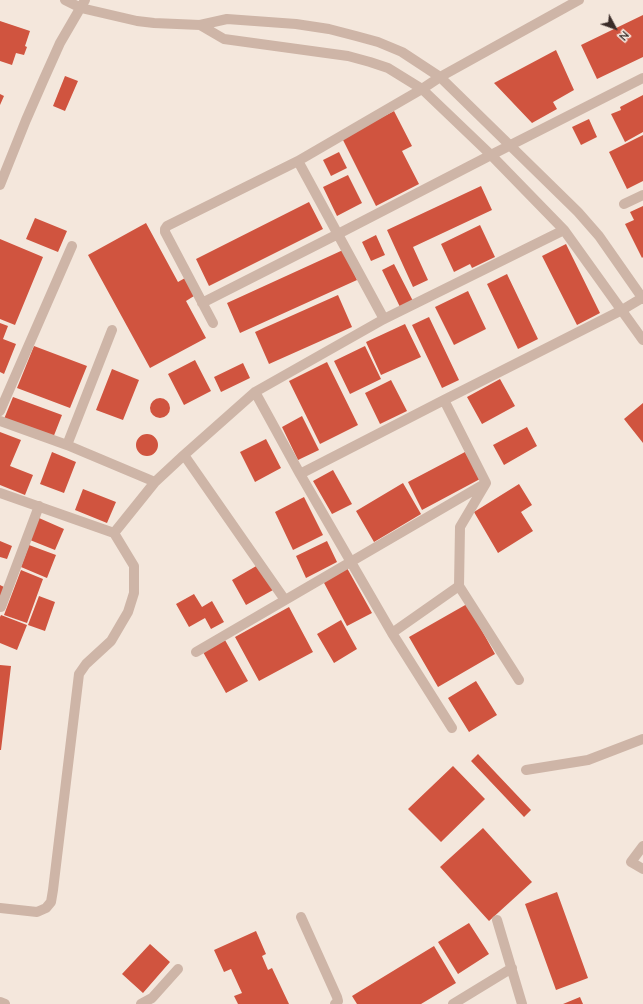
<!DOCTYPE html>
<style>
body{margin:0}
#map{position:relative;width:643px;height:1004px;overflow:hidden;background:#f4e7dc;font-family:Lato,sans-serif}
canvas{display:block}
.north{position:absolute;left:595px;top:8px;width:40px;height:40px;-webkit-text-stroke:3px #fbf1e9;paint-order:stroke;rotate:131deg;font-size:11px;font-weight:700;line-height:16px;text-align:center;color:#3a2c28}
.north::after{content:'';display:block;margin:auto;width:14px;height:18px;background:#3a2c28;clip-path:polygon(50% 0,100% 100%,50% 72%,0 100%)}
</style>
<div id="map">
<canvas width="643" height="1004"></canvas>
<div class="north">N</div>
</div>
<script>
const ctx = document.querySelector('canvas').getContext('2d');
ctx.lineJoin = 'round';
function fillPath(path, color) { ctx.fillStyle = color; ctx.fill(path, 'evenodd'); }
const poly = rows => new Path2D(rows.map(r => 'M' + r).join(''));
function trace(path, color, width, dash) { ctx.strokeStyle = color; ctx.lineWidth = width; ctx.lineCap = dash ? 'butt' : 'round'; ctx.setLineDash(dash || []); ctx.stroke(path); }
fillPath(poly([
 [643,15,643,57,597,79,581,45],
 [0,21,30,31,25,46,27,47,24,55,16,53,12,65,0,61],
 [556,50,574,90,553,102,557,109,532,123,494,83],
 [65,76,78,81,65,111,53,106],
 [0,94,4,96,0,105],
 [643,95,643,132,625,142,611,114,621,110,620,107],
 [394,111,412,146,402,151,419,184,376,206,342,138],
 [589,119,597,137,581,145,572,127],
 [643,135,643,181,627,189,609,152],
 [339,152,347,168,331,176,323,160],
 [348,175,362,203,337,216,323,187],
 [481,186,492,210,413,247,428,280,413,287,387,230],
 [309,202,323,229,209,286,196,259],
 [643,206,643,257,642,258,625,224,634,220,630,212],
 [35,218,67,231,58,252,26,239],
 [146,223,178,282,185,278,194,296,186,301,206,338,150,368,88,255],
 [480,225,495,257,472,268,470,264,454,272,441,244],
 [376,235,385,255,371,261,362,242],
 [0,239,43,257,15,325,0,319],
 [566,244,600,313,577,325,542,256],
 [343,250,357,280,240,333,227,303],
 [394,264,413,301,400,307,382,270],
 [507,274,538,339,518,349,487,284],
 [468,291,486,329,454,345,435,307],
 [338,295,352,327,269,364,255,332],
 [429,317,459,380,442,388,412,325],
 [0,323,8,326,3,339,16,344,4,374,0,372],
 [405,324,421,357,381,375,366,342],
 [34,346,87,366,70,408,17,388],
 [365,346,381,379,350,394,334,361],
 [195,360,211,391,184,405,168,374],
 [327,362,358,425,320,444,289,381],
 [243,363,250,378,221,392,214,377],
 [112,369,139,380,123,420,96,410],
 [500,379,515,406,482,424,467,397],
 [391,380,407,411,380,424,365,393],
 [13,397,62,415,53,438,4,419],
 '150 408a10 10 0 1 1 20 0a10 10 0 1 1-20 0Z',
 [643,403,643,443,624,419],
 [302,416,319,450,298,460,282,427],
 [527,427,537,446,504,465,493,445],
 [0,432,21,440,10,466,33,475,25,495,0,485],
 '136 445a11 11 0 1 1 22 0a11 11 0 1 1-22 0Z',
 [266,439,281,468,255,482,240,452],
 [52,452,76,462,64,493,40,484],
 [465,452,480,479,422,510,408,482],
 [333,470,352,504,332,514,313,481],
 [403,483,421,514,374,542,356,511],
 [519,484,532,505,521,512,533,531,498,553,474,512],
 [83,489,116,502,107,523,75,510],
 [304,497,323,535,293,550,275,512],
 [39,518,64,529,55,550,30,540],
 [0,541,12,546,7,559,0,557],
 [327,541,337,562,306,578,296,556],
 [29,545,56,555,47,578,21,567],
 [258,565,273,590,246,605,232,580],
 [347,568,372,613,347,626,323,581],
 [21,570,43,579,27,623,4,615],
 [0,585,6,588,0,603],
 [194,594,202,607,212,601,224,622,211,629,205,618,189,627,176,604],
 [39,596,55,602,45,631,28,625],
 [467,604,495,654,438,687,409,637],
 [289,607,313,652,259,681,235,637],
 [1,615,27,625,17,650,0,643,0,617],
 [341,620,357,649,334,663,317,634],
 [225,640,248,681,226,693,203,652],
 [0,665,11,666,1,750,0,750],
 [476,681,497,715,469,732,448,698],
 [478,754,531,810,524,817,471,761],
 [453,766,485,799,441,842,408,809],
 [483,828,532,882,489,921,440,867],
 [557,892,588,978,556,990,525,904],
 [469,923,489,954,458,974,438,942],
 [256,931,266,954,262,956,268,970,272,968,289,1004,238,1004,234,996,242,993,231,969,224,972,214,950],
 [150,944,170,962,143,993,122,974],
 [434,946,456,983,421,1004,357,1004,352,996],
 [580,997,583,1004,563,1004]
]), '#d0543f');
trace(poly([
 [65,0,81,8,137,21,154,23,200,25,227,19,296,24,329,29,356,36,378,42,402,52,440,77,578,212,599,236,643,299],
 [200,25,224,39,348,56,370,62,388,68,422,89,491,155,564,230,643,340],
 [0,185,26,120,43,81,60,43,85,0],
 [624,204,643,195],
 [202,303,338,234,491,155,643,78],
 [384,319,298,161,422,89,440,77,579,0],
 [213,323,165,232,165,229,167,226,298,161],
 [255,392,300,474,392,633,452,728],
 [444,400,486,483,460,527,459,586,519,680],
 [0,411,72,246],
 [0,421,67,445,155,482],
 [67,445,112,330],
 [184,455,285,600],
 [300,474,444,400,622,310,642,298],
 [0,493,114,533,134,566,134,593,128,612,111,641,86,664,79,674,53,890,51,902,46,908,37,912,0,908],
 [114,533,155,482,184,455,255,392,384,319,564,230],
 [1,607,39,506],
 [392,633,459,586],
 [196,652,486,483],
 [526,770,588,760,643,739],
 [643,846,631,862,643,869],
 [301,917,337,997,338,1001,335,1004],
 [497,920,522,1004],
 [0,1002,5,1004],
 [141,1004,152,998,178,969],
 [453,1004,512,968]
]), '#ceb5a7', 10);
</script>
